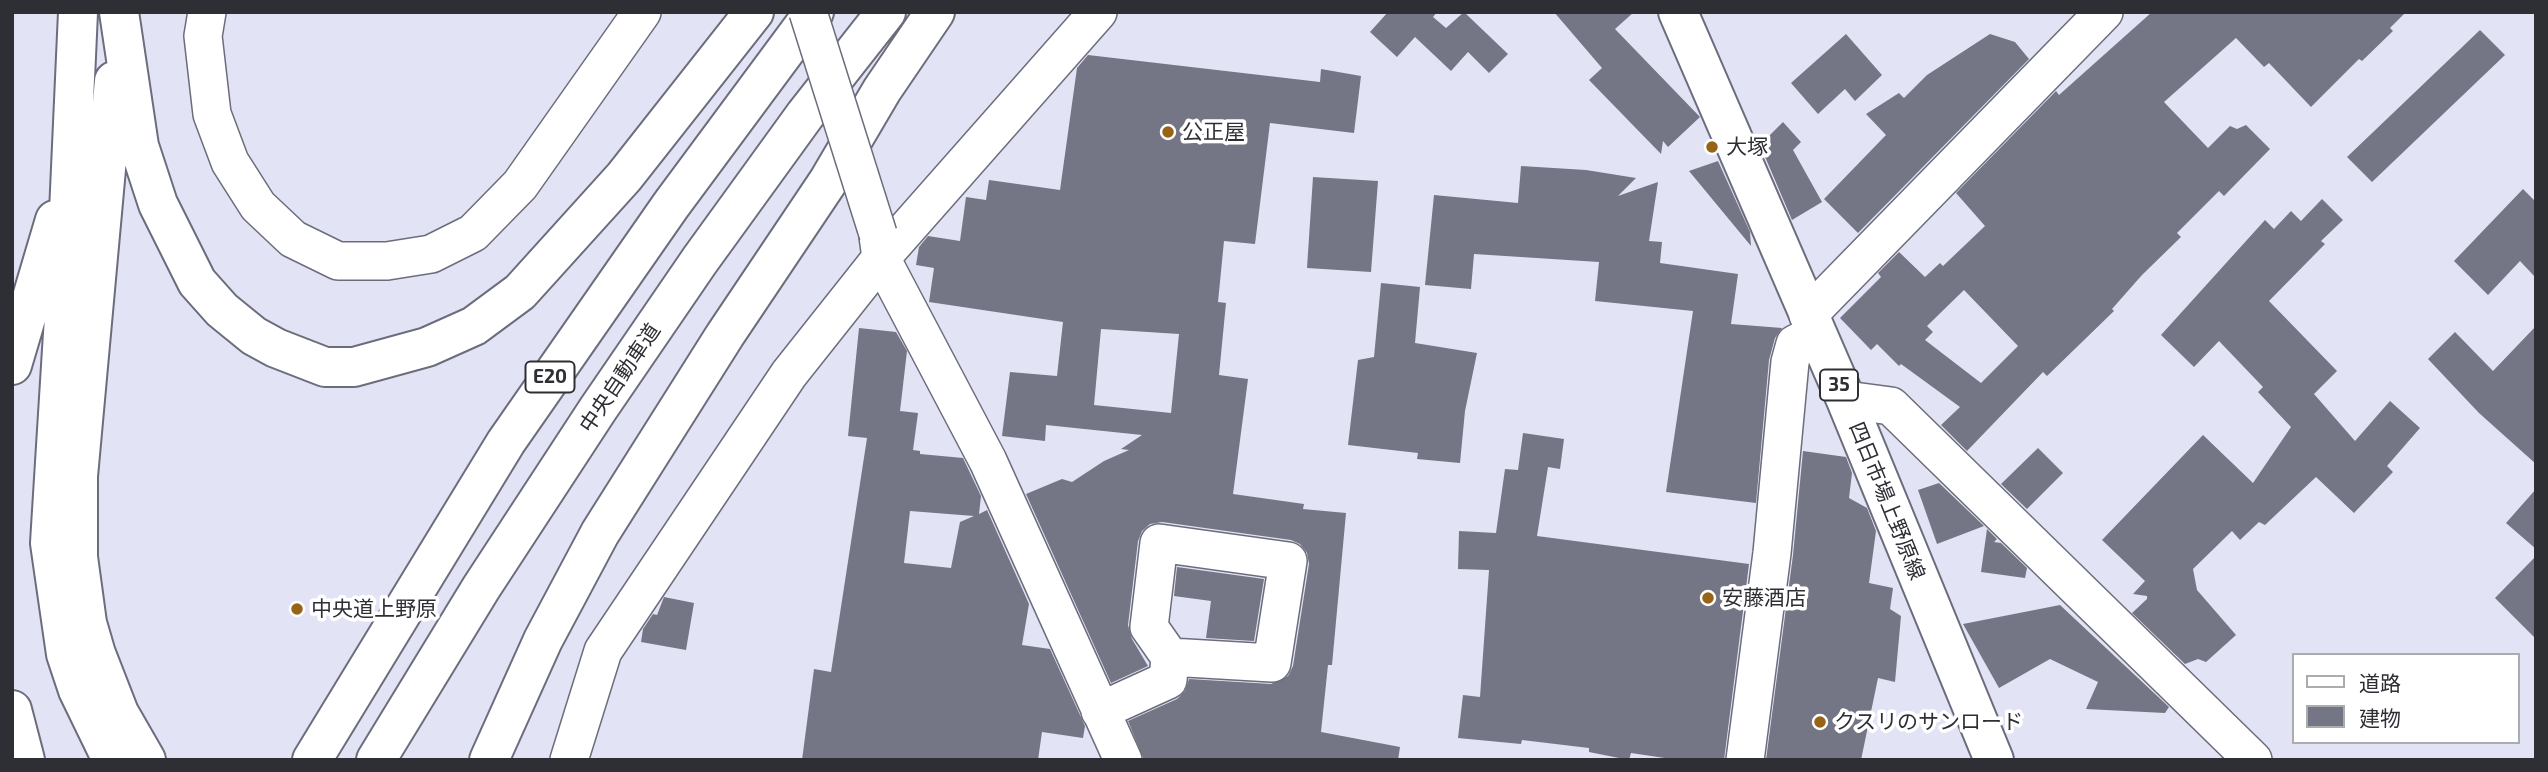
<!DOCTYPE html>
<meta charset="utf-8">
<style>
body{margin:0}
#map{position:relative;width:2548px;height:772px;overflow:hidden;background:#e2e4f5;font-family:"Exo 2","Noto Sans JP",sans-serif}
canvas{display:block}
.frame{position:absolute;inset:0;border:14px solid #2e2f35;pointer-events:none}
.legend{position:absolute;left:2292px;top:653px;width:228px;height:91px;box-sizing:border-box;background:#fff;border:2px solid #abacae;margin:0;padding:9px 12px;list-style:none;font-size:21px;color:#2e2f35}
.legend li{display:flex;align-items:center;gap:14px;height:35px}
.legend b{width:35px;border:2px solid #abacae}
</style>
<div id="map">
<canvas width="2548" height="772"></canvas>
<div class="frame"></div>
<ul class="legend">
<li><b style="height:9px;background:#fff"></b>道路</li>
<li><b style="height:19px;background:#747585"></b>建物</li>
</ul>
</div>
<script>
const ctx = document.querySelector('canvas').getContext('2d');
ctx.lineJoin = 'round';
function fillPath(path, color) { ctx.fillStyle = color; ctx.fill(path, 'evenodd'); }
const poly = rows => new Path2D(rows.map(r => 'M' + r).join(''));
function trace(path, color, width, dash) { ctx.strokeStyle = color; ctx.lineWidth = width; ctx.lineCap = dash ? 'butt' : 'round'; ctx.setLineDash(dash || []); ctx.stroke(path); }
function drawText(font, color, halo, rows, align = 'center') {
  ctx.font = font + ' "Exo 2","Noto Sans JP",sans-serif'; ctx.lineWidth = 7; ctx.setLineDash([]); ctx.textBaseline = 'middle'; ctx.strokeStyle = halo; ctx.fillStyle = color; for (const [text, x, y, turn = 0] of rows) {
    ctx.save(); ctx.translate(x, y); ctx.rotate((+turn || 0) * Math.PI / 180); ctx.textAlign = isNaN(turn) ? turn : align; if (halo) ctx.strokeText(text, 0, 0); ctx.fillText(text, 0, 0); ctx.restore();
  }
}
fillPath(poly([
 [1388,12,1437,12,1433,17,1446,28,1464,12,1508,54,1489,73,1468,52,1451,71,1415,37,1397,57,1370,32],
 [1554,12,1634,12,1615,29,1700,117,1668,147,1663,141,1661,154,1589,80,1602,68],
 [2152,12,2406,12,2390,28,2393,31,2362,61,2359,59,2311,107,2269,63,2264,67,2236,38,2164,102,2208,148,2230,126,2237,129,2246,125,2270,149,2224,196,2219,191,2177,233,2181,237,2142,275,2112,309,2114,311,2047,376,2043,372,1967,451,1941,425,1960,407,1901,364,1899,366,1877,344,1871,350,1840,318,1881,277,1878,273,1899,252,1925,277,1940,263,1943,266,1985,226,1956,193,2056,91,2059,95],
 [1964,290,2018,346,1981,383,1925,340,1933,332,1927,326],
 [2480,30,2505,55,2372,182,2347,157],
 [1846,34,1882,75,1855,101,1845,89,1818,114,1791,83],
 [1990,34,2015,42,2029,59,1858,233,1824,199,1886,135,1866,114,1899,93,1904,98,1927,75],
 [1088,55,1320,82,1321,69,1361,76,1354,133,1270,123,1255,244,1224,241,1218,302,1226,303,1219,375,1248,379,1233,494,1304,504,1303,509,1346,513,1332,665,1328,665,1321,732,1400,747,1398,760,1144,760,1128,721,1177,699,1185,691,1189,679,1271,684,1288,676,1293,666,1309,564,1307,553,1300,544,1291,540,1162,522,1150,524,1142,531,1138,541,1128,625,1132,639,1148,666,1111,683,1026,494,1062,479,1072,482,1104,461,1129,450,1121,449,1142,435,1046,425,1045,441,1002,436,1010,372,1057,376,1063,322,929,302,934,268,916,265,919,247,928,236,960,241,966,197,986,200,989,180,1060,190,1077,68],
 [1101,329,1179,334,1171,413,1094,405],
 [1783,122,1801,142,1793,150,1822,202,1792,220,1760,145],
 [1718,161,1750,232,1751,246,1689,171],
 [1521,166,1586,170,1636,178,1618,196,1658,182,1649,241,1662,242,1660,263,1738,274,1731,324,1782,328,1775,338,1769,360,1756,503,1666,492,1693,311,1595,301,1599,262,1474,254,1471,289,1425,285,1434,195,1518,203],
 [1313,177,1378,181,1371,272,1307,268],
 [2523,189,2536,202,2536,278,2520,261,2488,295,2454,261],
 [2322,199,2343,220,2321,241,2325,244,2269,301,2337,371,2314,394,2355,441,2390,401,2420,428,2387,466,2393,472,2354,513,2316,477,2265,525,2259,522,2240,540,2232,531,2193,569,2197,590,2236,635,2206,662,2198,659,2185,664,2132,613,2147,599,2147,596,2133,594,2145,581,2102,540,2203,435,2253,483,2291,427,2258,392,2263,387,2219,341,2194,367,2161,335,2265,220,2274,229,2291,211,2301,221],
 [1381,283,1420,287,1415,343,1477,353,1465,411,1460,463,1417,459,1418,453,1348,445,1358,360,1374,357],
 [2536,326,2536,464,2479,413,2428,359,2455,332,2493,371],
 [859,328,896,332,907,351,900,411,918,413,913,450,920,451,920,454,963,458,981,496,979,514,987,510,1029,604,1022,645,1050,649,1085,726,1083,738,1042,732,1038,760,802,760,814,669,831,672,867,438,848,436],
 [910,511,974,516,960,522,951,568,904,563],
 [1523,433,1564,439,1560,469,1548,467,1537,536,1749,564,1724,760,1678,760,1631,753,1629,760,1589,752,1589,748,1522,740,1521,744,1458,738,1463,695,1480,697,1489,570,1458,569,1459,531,1496,533,1505,469,1518,470],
 [2038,448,2063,473,2027,509,2001,484],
 [1803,451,1846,457,1852,473,1849,498,1867,508,1876,531,1869,583,1893,588,1890,609,1901,616,1895,682,1878,678,1861,760,1766,760,1793,555],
 [1939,483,1984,526,1937,544,1918,490],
 [2536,489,2536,549,2506,523],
 [1987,529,1997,539,1994,542,2001,543,2027,568,2025,578,1981,572],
 [2536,556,2536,639,2495,598],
 [1177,567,1264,579,1254,641,1206,638,1211,601,1174,596],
 [664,597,694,603,686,650,641,642,643,629,653,614,657,615],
 [2060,605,2169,707,2165,713,2086,709,2098,682,2050,659,1999,688,1963,624]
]), '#747585');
const minor = poly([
 [207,12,203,36,212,114,230,162,258,206,293,239,338,261,387,261,431,254,473,233,520,185,642,12],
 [878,236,881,258,988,461,1123,760],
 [1808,315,2104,12],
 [1846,400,1891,406,2253,760],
 [1100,711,1168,680,1170,657,1149,627,1159,543,1288,561,1272,663,1170,657],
 [569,760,603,651,789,374,881,258,1098,12],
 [1745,760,1772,553,1790,362,1795,344,1816,333]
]);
const primary = poly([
 [1678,12,1846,400,1994,760]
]);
const motorway = poly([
 [78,12,65,301,50,543,66,654,78,690,112,760],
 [119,12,139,146,158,204,197,282,222,310,254,336,276,348,325,367,354,367,427,347,474,326,520,292,624,177,754,12],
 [114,81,78,476,78,557,87,623,96,654,119,713,146,760],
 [12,365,55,220],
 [12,710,25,760],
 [312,760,506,442,671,205,814,12],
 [376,760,481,588,598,409,700,260,805,115,886,12],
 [489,760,543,640,600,533,725,335,829,180,882,90,935,12]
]);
trace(minor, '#6b6d7c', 40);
trace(primary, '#6b6d7c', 42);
trace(motorway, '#6b6d7c', 42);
trace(minor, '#fff', 37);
trace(primary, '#fff', 38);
trace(motorway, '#fff', 38);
const minorBridge = poly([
 [808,12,878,234]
]);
trace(minorBridge, '#6b6d7c', 40, []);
trace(minorBridge, '#fff', 37);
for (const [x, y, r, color] of [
 [1168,132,7,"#966317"],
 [1712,147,7,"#966317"],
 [1708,598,7,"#966317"],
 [297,609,7,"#966317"],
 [1820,722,7,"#966317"]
]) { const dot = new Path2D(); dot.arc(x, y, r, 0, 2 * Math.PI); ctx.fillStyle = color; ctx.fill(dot); trace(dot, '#fff', 2.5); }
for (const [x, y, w] of [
 [550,377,49],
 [1839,385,38]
]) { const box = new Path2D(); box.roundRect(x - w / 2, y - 15.5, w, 31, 5); ctx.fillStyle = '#fff'; ctx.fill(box); trace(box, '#2e2f35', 2); }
drawText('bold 19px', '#2e2f35', null, [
 ["E20",550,377],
 ["35",1839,385]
]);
drawText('21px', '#2e2f35', '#fff', [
 ["公正屋",1182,132],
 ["大塚",1726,147],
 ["安藤酒店",1722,598],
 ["中央道上野原",311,609],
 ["クスリのサンロード",1834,722]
], 'left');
drawText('21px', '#2e2f35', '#fff', [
 ["中央自動車道",620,378,-56],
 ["四日市場上野原線",1887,501,68]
]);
</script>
